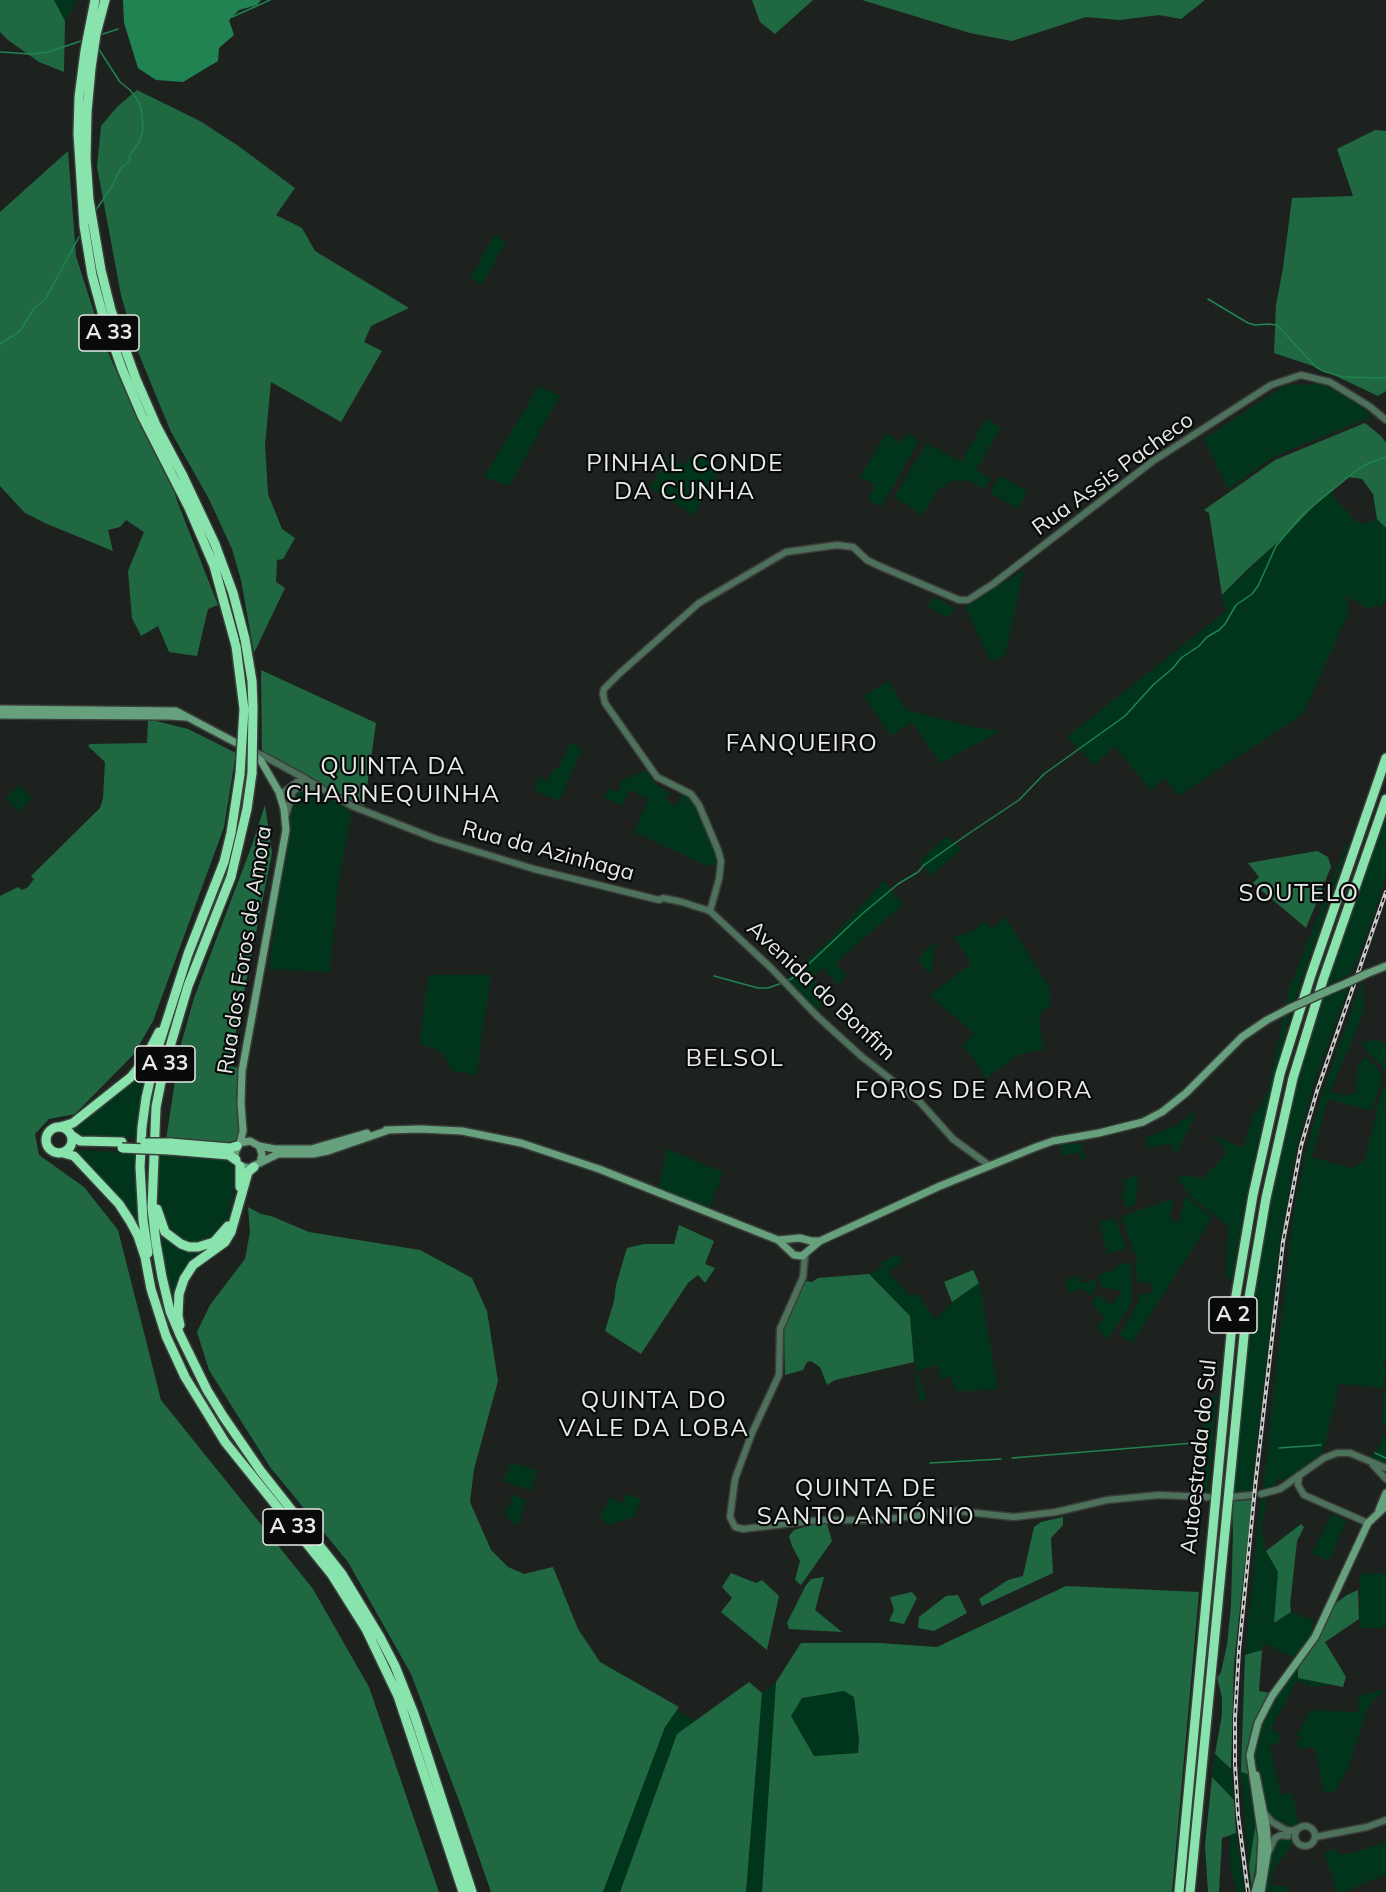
<!DOCTYPE html>
<meta charset="utf-8">
<style>
body{margin:0}
canvas{display:block;background:#1e221f}
</style>
<canvas width="1386" height="1892"></canvas>
<script>
const ctx = document.querySelector('canvas').getContext('2d');
ctx.lineJoin = 'round';
function fillPath(path, color) { ctx.fillStyle = color; ctx.fill(path, 'evenodd'); }
const poly = rows => new Path2D(rows.map(r => 'M' + r).join(''));
function trace(path, color, width, dash) { ctx.strokeStyle = color; ctx.lineWidth = width; ctx.lineCap = dash ? 'butt' : 'round'; ctx.setLineDash(dash || []); ctx.stroke(path); }
function drawText(font, color, halo, rows, align = 'center') {
  ctx.font = font + ' Mulish,sans-serif'; ctx.lineWidth = 4.5; ctx.setLineDash([]); ctx.textBaseline = 'middle'; ctx.strokeStyle = halo; ctx.fillStyle = color; for (const [text, x, y, turn = 0] of rows) {
    ctx.save(); ctx.translate(x, y); ctx.rotate((+turn || 0) * Math.PI / 180); ctx.textAlign = isNaN(turn) ? turn : align; if (halo) ctx.strokeText(text, 0, 0); ctx.fillText(text, 0, 0); ctx.restore();
  }
}
fillPath(poly([
 [54,0,77,0,65,21],
 [496,236,500,237,505,243,482,285,470,278,493,238],
 [1325,384,1368,411,1369,418,1275,456,1228,489,1204,439,1285,385],
 [539,386,560,396,509,486,484,477],
 [986,419,1001,428,976,470,991,479,985,489,967,480,952,481,938,490,922,515,894,497,927,443,961,462],
 [886,433,902,443,907,433,919,441,881,507,868,499,875,484,860,477],
 [694,452,721,467,694,515,650,488,668,457,685,466],
 [1000,476,1027,491,1018,509,990,493],
 [1330,492,1355,521,1365,524,1377,519,1386,528,1386,602,1381,606,1366,608,1346,595,1349,611,1303,714,1178,796,1164,778,1151,791,1115,746,1094,765,1067,737,1226,611,1222,595],
 [1024,570,1005,655,991,662,965,606],
 [934,597,955,608,949,618,928,607],
 [889,681,906,710,974,727,1001,731,940,763,912,722,891,736,864,696],
 [571,742,582,749,561,798,556,800,534,790,539,777,548,781,552,771,558,768],
 [645,770,654,783,670,793,666,801,676,806,683,794,690,797,695,806,715,852,716,863,714,865,709,866,703,864,634,832,649,799,629,790,622,806,604,797,608,788,617,792,622,781],
 [19,785,32,798,19,812,6,798],
 [298,789,314,790,349,809,351,815,338,884,330,972,269,969,292,798],
 [1386,812,1386,876,1371,923,1352,973,1325,988],
 [947,836,961,849,930,876,919,861],
 [1347,842,1349,842,1295,1000,1286,1004,1288,992],
 [884,881,903,904,836,963,846,976,838,985,823,968,812,977,828,999,815,1011,783,981,830,940],
 [1005,917,1048,985,1051,995,1049,1007,1043,1009,1039,1021,1044,1049,1020,1054,985,1079,976,1061,962,1047,974,1033,929,995,971,964,954,937,974,931,984,921,992,929],
 [933,942,935,946,931,975,918,960],
 [429,975,491,975,476,1075,451,1071,447,1059,441,1052,434,1048,419,1044],
 [1362,981,1364,1011,1330,1092,1345,1095,1356,1093,1358,1065,1366,1056,1380,1071,1382,1078,1380,1085,1371,1111,1328,1099,1312,1157,1351,1168,1364,1161,1377,1113,1375,1112,1384,1086,1386,1084,1386,1362,1384,1363,1386,1371,1384,1388,1386,1389,1386,1423,1382,1426,1384,1388,1339,1384,1323,1452,1286,1480,1277,1478,1275,1488,1263,1490,1293,1216,1305,1155,1321,1097],
 [1349,986,1315,1080,1297,1146,1280,1243,1251,1491,1233,1494,1247,1343,1262,1247,1290,1114,1321,998],
 [1291,1011,1257,1146,1231,1279,1226,1279,1227,1248,1229,1227,1191,1197,1180,1182,1178,1175,1203,1178,1220,1161,1225,1155,1224,1147,1211,1135,1243,1148,1253,1115,1260,1107,1268,1090,1284,1015],
 [1375,1040,1386,1043,1386,1071,1362,1046,1361,1043],
 [150,1059,137,1138,80,1135,75,1133,71,1128],
 [1196,1113,1177,1152,1173,1150,1171,1144,1145,1148,1147,1143,1145,1138,1180,1124,1179,1122,1188,1118,1187,1116],
 [1081,1143,1086,1158,1081,1160,1081,1152,1063,1156,1060,1145],
 [667,1149,723,1172,708,1212,657,1192],
 [75,1150,136,1153,140,1231,71,1152],
 [157,1154,219,1157,229,1161,235,1168,236,1178,228,1219,222,1231,213,1238,190,1243,179,1240,167,1230,159,1212],
 [1138,1175,1136,1204,1126,1208,1122,1195,1126,1192,1122,1181],
 [1186,1196,1212,1218,1132,1343,1119,1335,1138,1303,1139,1294,1152,1293,1151,1282,1138,1283,1135,1261,1138,1259,1136,1253,1133,1252,1122,1216,1173,1199,1170,1219,1179,1222],
 [1115,1218,1126,1248,1107,1254,1100,1222],
 [159,1231,161,1231,166,1238,210,1248,195,1261,175,1302,173,1302,168,1281],
 [899,1254,902,1263,888,1271,909,1295,919,1295,935,1320,952,1302,979,1283,998,1389,956,1391,951,1376,941,1379,937,1365,917,1371,926,1400,919,1402,910,1316,869,1274,882,1267,881,1262],
 [1131,1263,1132,1303,1108,1339,1097,1328,1104,1317,1091,1304,1097,1295,1112,1305,1122,1291,1101,1287,1098,1275,1117,1269,1117,1265],
 [1078,1276,1081,1284,1095,1279,1096,1288,1092,1296,1081,1288,1069,1294,1065,1280],
 [1217,1394,1208,1493,1204,1491,1202,1481,1203,1422,1205,1410,1210,1406,1214,1395],
 [1382,1432,1386,1437,1386,1466,1370,1457,1381,1444],
 [511,1462,537,1471,530,1491,504,1481],
 [626,1494,641,1499,634,1517,610,1525,606,1524,601,1517,609,1498,623,1503],
 [513,1495,526,1500,519,1523,516,1526,510,1521,504,1508,508,1509],
 [1267,1497,1261,1531,1266,1551,1278,1572,1275,1623,1291,1612,1313,1620,1312,1634,1295,1658,1263,1643,1262,1650,1245,1655,1261,1499],
 [1332,1514,1346,1520,1329,1561,1312,1553],
 [1386,1573,1386,1628,1360,1628,1360,1574],
 [1296,1668,1298,1678,1331,1685,1314,1687,1296,1681,1271,1729,1279,1733,1279,1743,1269,1744,1281,1795,1292,1793,1298,1823,1290,1828,1279,1824,1268,1816,1257,1768,1256,1752,1263,1719,1274,1699],
 [776,1682,762,1892,746,1892,762,1693],
 [1386,1689,1372,1702,1366,1713,1348,1768,1335,1792,1324,1792,1316,1750,1309,1747,1299,1749,1296,1740,1301,1741,1302,1736,1297,1736,1310,1710,1358,1712,1359,1696],
 [844,1691,854,1697,859,1739,858,1753,814,1756,791,1716,802,1698],
 [677,1710,695,1721,677,1734,620,1892,603,1892,665,1727],
 [1215,1754,1231,1769,1234,1800,1212,1777],
 [1241,1772,1250,1775,1258,1826,1255,1828,1249,1867],
 [1236,1833,1245,1892,1237,1892,1230,1865,1230,1835],
 [1286,1838,1291,1840,1293,1843,1274,1868,1270,1885,1286,1886,1288,1892,1265,1892,1272,1844,1279,1839],
 [1386,1842,1386,1874,1345,1892,1337,1892,1324,1852,1336,1849,1338,1854,1354,1853]
]), '#00351b');
fillPath(poly([
 [0,0,54,0,65,21,64,72,39,62,8,40,0,32],
 [752,0,813,0,775,34,760,22],
 [862,0,1205,0,1181,19,1159,15,1120,20,1086,17,1012,41,970,33],
 [137,90,200,121,237,145,295,188,276,215,302,228,315,251,409,308,371,326,364,342,382,351,341,422,271,382,265,445,268,494,282,529,295,538,283,559,277,560,276,582,285,588,254,653,241,580,232,549,209,499,171,432,136,347,121,295,97,167,101,126,117,107],
 [1375,130,1386,131,1386,391,1378,396,1319,368,1274,353,1276,305,1283,268,1292,198,1353,196,1337,149],
 [68,151,76,256,99,328,110,357,139,420,173,484,176,498,218,605,208,609,197,656,169,652,158,626,141,636,132,618,128,571,144,532,126,520,120,527,108,530,113,551,47,524,25,513,0,486,0,212],
 [1365,423,1381,436,1386,443,1386,528,1377,519,1373,494,1362,479,1348,477,1314,506,1287,534,1251,566,1222,595,1209,513,1204,510,1275,460],
 [261,670,376,723,364,807,262,752],
 [148,719,188,729,236,753,224,827,153,1021,134,1054,75,1114,49,1119,35,1134,39,1155,84,1187,118,1230,161,1400,313,1589,369,1687,439,1892,0,1892,0,896,18,887,22,890,28,887,34,879,31,876,100,808,103,798,105,762,88,746,90,744,147,743],
 [265,805,272,853,229,1066,239,1068,236,1097,242,1131,236,1141,227,1145,166,1140,180,1048,194,998,252,845],
 [1317,851,1328,857,1331,867,1306,928,1253,883,1259,877,1248,863],
 [248,1207,261,1214,271,1216,309,1232,420,1250,472,1278,487,1311,498,1381,474,1469,470,1502,491,1550,508,1567,524,1574,553,1567,578,1629,600,1662,679,1707,665,1727,603,1892,491,1892,461,1806,411,1674,348,1562,270,1467,209,1370,197,1332,210,1305,245,1259,250,1232],
 [679,1225,714,1241,705,1264,715,1268,705,1283,698,1275,688,1283,641,1354,605,1331,614,1301,616,1285,627,1248,644,1244,674,1244],
 [973,1270,979,1283,952,1302,944,1282],
 [869,1274,910,1316,914,1362,835,1380,827,1385,820,1367,811,1361,807,1362,803,1370,785,1375,784,1330,803,1284,806,1281,812,1282,818,1278],
 [1252,1500,1234,1663,1231,1769,1215,1754,1222,1715,1222,1697,1217,1678,1221,1672,1227,1645,1231,1606,1233,1532,1232,1501],
 [1063,1517,1063,1525,1051,1538,1053,1573,982,1606,979,1599,1008,1580,1023,1576,1034,1527,1041,1522],
 [814,1524,827,1524,832,1541,801,1585,795,1580,800,1561,792,1546,789,1536,794,1530],
 [1301,1524,1304,1527,1297,1541,1290,1605,1291,1612,1274,1623,1278,1572,1266,1551],
 [731,1573,756,1583,762,1580,779,1596,767,1650,721,1612,732,1598,722,1587],
 [824,1577,815,1610,842,1632,789,1629,787,1623,806,1585,811,1579],
 [1066,1586,1199,1592,1172,1892,762,1892,776,1682,801,1643,879,1643,937,1647],
 [844,1691,854,1697,859,1739,858,1753,814,1756,791,1716,802,1698],
 [1358,1590,1359,1619,1325,1642,1346,1677,1343,1687,1298,1678,1298,1667,1314,1645,1336,1603,1347,1595],
 [912,1592,917,1598,904,1624,889,1621,894,1610,890,1597],
 [958,1595,967,1613,934,1631,918,1628,919,1617,946,1596],
 [1262,1650,1259,1691,1270,1693,1257,1715,1252,1733,1250,1775,1241,1772,1245,1655],
 [749,1682,762,1693,746,1892,620,1892,677,1734],
 [1212,1777,1234,1800,1236,1833,1222,1838,1219,1892,1208,1892,1205,1845],
 [1258,1826,1260,1837,1252,1888,1249,1867,1255,1828]
]), '#1f6841');
fillPath(poly([
 [123,0,261,0,257,5,239,10,229,20,234,35,219,48,218,61,183,82,156,80,138,68,124,23]
]), '#208351');
trace(poly([
 [232,17,270,0],
 [100,35,118,29],
 [0,52,31,54,48,52,84,40],
 [96,210,111,188,121,168,130,161,129,157,139,142,143,130,142,113,139,102,130,90,120,82,98,48],
 [1208,299,1248,323,1255,325,1268,324,1277,325,1316,367,1323,371,1343,377,1386,378],
 [0,344,20,331,33,310,46,298,79,237],
 [714,976,758,988,768,988,782,983],
 [787,981,796,976,862,914,898,884,918,872,924,865,968,834,1019,800,1044,774,1125,716,1153,685,1173,668,1181,658,1199,646,1207,637,1219,630,1225,624,1236,605,1252,594,1258,586,1276,546,1303,514,1358,469,1369,463,1386,457],
 [1279,1448,1321,1445],
 [1375,1453,1386,1458],
 [1012,1458,1193,1443],
 [930,1463,1001,1459]
]), '#208351', 1.5);
const tertiary = poly([
 [251,751,262,755,304,778,352,806,436,839,534,869,659,900,663,898,682,902,710,911,770,967,817,1016,861,1056,920,1102,953,1139,990,1166],
 [280,794,289,794,299,787,317,788],
 [281,794,297,782,308,781],
 [286,815,293,791],
 [710,911,719,879,721,861,718,850,699,805,691,794,657,777,605,703,603,694,604,689,620,673,699,603,786,552,837,545,853,547,867,560,877,565,959,600,968,600,993,584,1153,461,1271,385,1301,375,1330,382,1369,406,1386,420],
 [805,1255,803,1277,780,1329,779,1375,752,1433,735,1479,730,1517,735,1527,743,1529,820,1520,878,1520,957,1511,1014,1517,1056,1512,1107,1500,1159,1495,1208,1497],
 [1373,1465,1386,1479],
 [1299,1475,1298,1485,1304,1495,1368,1523],
 [1261,1494,1280,1489,1324,1458,1337,1453,1350,1453,1386,1468],
 [1232,1497,1252,1495],
 [1265,1814,1272,1822,1286,1830,1292,1831,1299,1828],
 '1295 1836a10 10 0 1 1 20 0a10 10 0 1 1-20 0Z',
 [1315,1837,1367,1827,1386,1820],
 [1269,1851,1275,1838,1281,1835,1288,1836]
]);
const secondary = poly([
 [0,709,176,711,244,747,261,761,279,792,284,809,286,830,242,1071,241,1103,243,1131,240,1143,235,1153,236,1160,240,1166,249,1168,278,1154,313,1154,328,1151,389,1130],
 [0,715,169,716,185,717],
 [1366,974,1386,966],
 [1328,991,1349,982],
 [386,1130,420,1129,462,1131,521,1143,599,1169,778,1240,800,1238,811,1241,820,1241],
 [240,1143,250,1141,259,1146,262,1154,260,1163],
 [259,1146,275,1149,311,1149,367,1133],
 [778,1240,794,1255,802,1256,820,1241,940,1186,1036,1147,1053,1141,1099,1133,1143,1122,1162,1112,1186,1093,1242,1037,1267,1020,1290,1008],
 [1379,1510,1386,1493],
 [1256,1775,1266,1825,1268,1849,1261,1892],
 [1255,1892,1260,1874,1262,1838,1250,1755,1258,1723,1272,1696,1315,1637,1368,1523,1386,1506]
]);
const motorway = poly([
 [95,0,85,51,79,97,78,134,84,226,92,275,102,312,122,369,142,416,189,508,214,566,236,646],
 [105,0,96,34,91,68,87,112,86,158,89,200,101,270,111,310,136,379,156,425,182,474,215,544,233,593,245,639],
 [252,773,247,809,231,877,188,986,164,1067,156,1107,152,1208,156,1243,162,1277,170,1311,180,1335,207,1390,223,1416,260,1470,342,1574,380,1637,395,1666,414,1714,472,1892],
 '46 1140a13 13 0 1 1 26 0a13 13 0 1 1-26 0Z',
 [60,1127,73,1123,131,1077,144,1061,159,1032],
 [71,1135,80,1141,122,1142],
 [170,1143,230,1148,237,1146],
 [170,1150,229,1155,236,1160],
 [63,1153,74,1156,119,1204,130,1221,138,1236,145,1257,151,1289,166,1336,185,1377,225,1442,332,1575,366,1629,398,1696,463,1892],
 [240,1187,240,1166],
 [157,1209,165,1232,181,1244,189,1247,198,1247,214,1242,228,1226],
 [148,1253,143,1220,140,1167,142,1127,146,1098,156,1054,188,954,224,862,231,833,240,774],
 [180,1325,178,1316,179,1294,184,1279,193,1265,225,1242,231,1232,248,1172,254,1167],
 [1179,1892,1233,1313,1253,1195,1280,1074,1311,975,1386,758],
 [1190,1892,1246,1315,1266,1198,1293,1078,1323,980,1386,799]
]);
trace(tertiary, '#3a3e3b', 9);
trace(secondary, '#3a3e3b', 10);
trace(motorway, '#3a3e3b', 12);
trace(tertiary, '#4e715b', 6);
trace(secondary, '#66a07c', 7);
trace(motorway, '#88e4ac', 9);
const rail = poly([
 [1248,1892,1238,1815,1235,1764,1235,1718,1239,1650,1256,1478,1283,1242,1301,1146,1317,1091,1386,892]
]);
trace(rail, '#c7cac8', 4);
trace(rail, '#090b0a', 1.5, [4.5]);
const secondaryBridge = poly([
 [1349,982,1366,974],
 [1290,1008,1328,991]
]);
const motorwayBridge = poly([
 [245,639,252,681,253,707,252,773],
 [236,646,244,709,240,774],
 [145,1143,170,1143],
 [122,1148,170,1150]
]);
trace(secondaryBridge, '#3a3e3b', 10, []);
trace(motorwayBridge, '#3a3e3b', 12, []);
trace(secondaryBridge, '#66a07c', 7);
trace(motorwayBridge, '#88e4ac', 9);
for (const [x, y, w] of [
 [109,333,60],
 [165,1064,60],
 [1233,1315,48],
 [293,1527,60]
]) { const box = new Path2D(); box.roundRect(x - w / 2, y - 18, w, 36, 4.5); ctx.fillStyle = '#090b0a'; ctx.fill(box); trace(box, '#e7eae8', 1.5); }
drawText('bold 21px', '#e7eae8', null, [
 ["A 33",109,333],
 ["A 33",165,1064],
 ["A 2",1233,1315],
 ["A 33",293,1527]
]);
drawText('22px', '#e7eae8', '#090b0a', [
 ["Rua Assis Pacheco",1113,474,-36],
 ["Rua da Azinhaga",548,851,15],
 ["Rua dos Foros de Amora",245,950,-81],
 ["Avenida do Bonfim",821,991,43],
 ["Autoestrada do Sul",1199,1457,-84]
]);
ctx.letterSpacing = '1.5px';
drawText('24px', '#e7eae8', '#090b0a', [
 ["PINHAL CONDE",685,464],
 ["DA CUNHA",685,492],
 ["FANQUEIRO",802,744],
 ["QUINTA DA",393,767],
 ["CHARNEQUINHA",393,795],
 ["SOUTELO",1299,894],
 ["BELSOL",735,1059],
 ["FOROS DE AMORA",974,1091],
 ["QUINTA DO",654,1401],
 ["VALE DA LOBA",654,1429],
 ["QUINTA DE",866,1489],
 ["SANTO ANTÓNIO",866,1517]
]);
ctx.letterSpacing = '0px';
</script>
